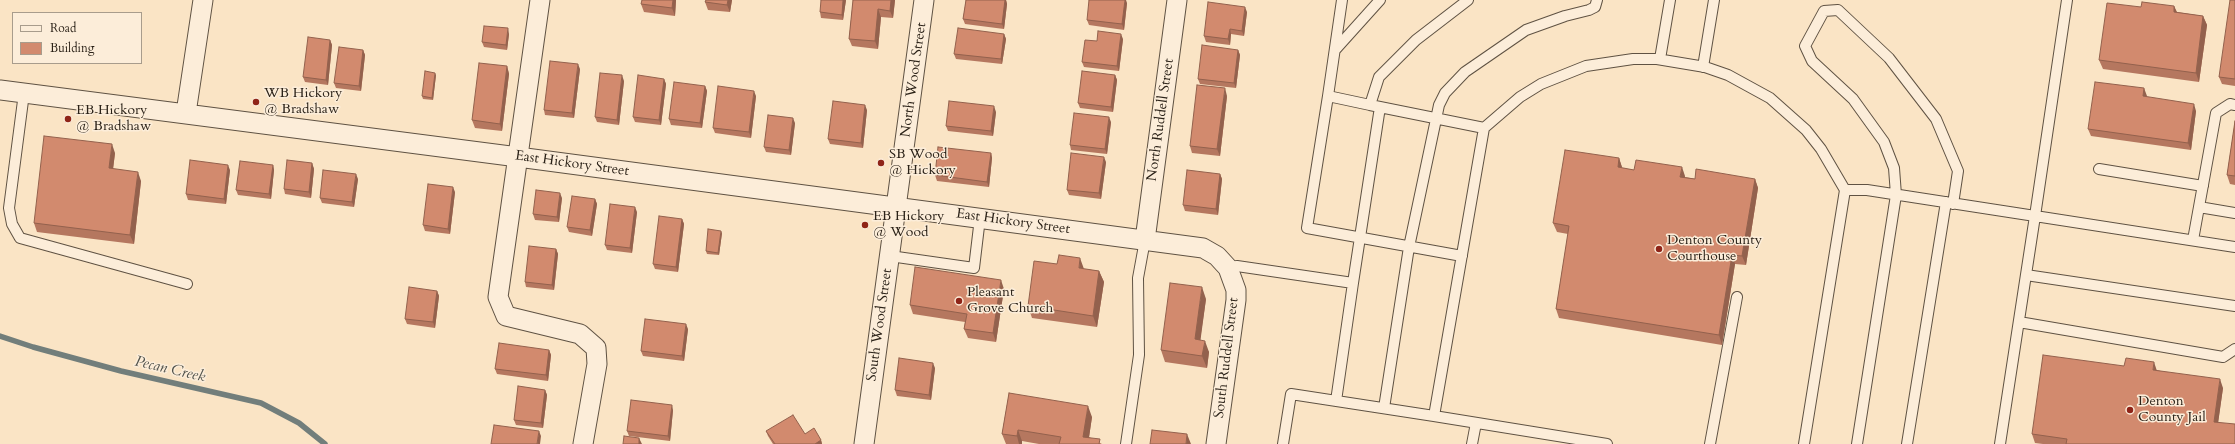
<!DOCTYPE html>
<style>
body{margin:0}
#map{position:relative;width:2235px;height:444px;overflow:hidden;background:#fae4c5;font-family:Cardo,serif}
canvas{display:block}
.legend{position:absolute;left:12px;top:12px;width:130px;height:52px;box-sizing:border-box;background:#fcedd9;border:1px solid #a89c8c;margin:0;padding:5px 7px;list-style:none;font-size:12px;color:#2b2218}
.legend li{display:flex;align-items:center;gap:8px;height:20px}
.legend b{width:20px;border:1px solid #a89c8c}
</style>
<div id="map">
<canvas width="2235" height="444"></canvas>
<ul class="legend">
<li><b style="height:5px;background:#fcedd9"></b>Road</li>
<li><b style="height:11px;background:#d28a6e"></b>Building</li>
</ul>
</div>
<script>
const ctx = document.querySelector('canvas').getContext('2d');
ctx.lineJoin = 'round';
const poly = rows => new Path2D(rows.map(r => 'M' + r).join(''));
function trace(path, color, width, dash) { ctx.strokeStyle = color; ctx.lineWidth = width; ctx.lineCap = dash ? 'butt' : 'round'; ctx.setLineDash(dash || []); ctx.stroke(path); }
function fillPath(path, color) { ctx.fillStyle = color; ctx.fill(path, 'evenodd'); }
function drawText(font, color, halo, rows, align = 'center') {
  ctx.font = font + ' Cardo,serif'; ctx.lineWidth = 3; ctx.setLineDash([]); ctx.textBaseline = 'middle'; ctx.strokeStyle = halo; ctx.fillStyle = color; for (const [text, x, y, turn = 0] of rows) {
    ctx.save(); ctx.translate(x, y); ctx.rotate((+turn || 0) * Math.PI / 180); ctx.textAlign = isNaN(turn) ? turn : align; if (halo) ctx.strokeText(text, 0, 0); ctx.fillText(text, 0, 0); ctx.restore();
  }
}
trace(poly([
 [0,336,33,347,121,371,261,403,299,423,325,444]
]), '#727e7b', 5.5);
const lane = poly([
 [1342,0,1328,96,1370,105],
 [1468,0,1416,40,1379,77,1370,105,1484,128],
 [1335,50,1380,0],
 [1660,59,1670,0],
 [1703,67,1714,0],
 [24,93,9,208,12,224,20,238,187,284],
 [1328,96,1307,228,1462,256],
 [2099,169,2203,186],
 [1845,190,1867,190,2035,216,2067,0],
 [2199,207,2235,213],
 [2193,240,2216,113,2230,104,2235,105],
 [890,256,974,268,980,218],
 [1228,268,1237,266,1353,283,1336,401],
 [2026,275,2235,306],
 [1353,283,1380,107],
 [2019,322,2223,357,2235,349],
 [1384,408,1409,247,1439,105,1445,93,1465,72,1526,30,1565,16,1589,10,1595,7,1597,0],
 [1126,444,1139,355,1138,278,1145,240],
 [1283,444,1291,394,1434,416],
 [1472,444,1476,423],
 [1607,444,1434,416,1484,128,1520,97,1541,84,1586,66,1633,59,1657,59,1705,67,1728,75,1770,98,1806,130,1821,149,1845,190,1804,444],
 [1710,444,1737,297],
 [1857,444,1896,195,1894,168,1884,142,1853,99,1812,61,1805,46,1824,11,1838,10,1889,58,1936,119,1958,171,1953,204],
 [1907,444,1946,202],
 [2000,444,2035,216,2235,247]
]);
const street = poly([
 [540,0,498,297,506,316,580,334,596,348,597,364,583,444],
 [0,90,518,157,1203,248,1217,256,1228,268,1236,290,1236,300,1216,444],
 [186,113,203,0],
 [1145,240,1177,0],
 [864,444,924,0]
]);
trace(lane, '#5f5243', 12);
trace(street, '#5f5243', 21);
trace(lane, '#fcedd9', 10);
trace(street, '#fcedd9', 19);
fillPath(poly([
 [676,0,675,16,644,12,641,4],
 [706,0,732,0,730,12,708,10,705,2],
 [846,0,843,20,821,18,820,12],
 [853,0,895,0,893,18,881,17,878,49,852,46,849,39],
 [966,0,1006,0,1007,4,1004,29,965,24,963,19],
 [2235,0,2235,86,2222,84,2219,77],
 [1127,3,1124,30,1089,25,1087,20],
 [2174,6,2177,12,2203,16,2207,25,2199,82,2103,69,2099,60,2141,7],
 [1247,12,1244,36,1231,34,1230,45,1206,42,1204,36],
 [509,34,507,50,484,47,482,42],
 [1004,34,1006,39,1002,64,956,59,954,54],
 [1123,39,1119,71,1084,67,1082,62,1097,41],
 [330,40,332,45,328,85,305,82,303,77],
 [363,50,365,55,361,91,336,88,334,83],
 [1238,50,1240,55,1236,88,1200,84,1198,79],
 [507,66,509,74,502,131,475,128,472,120],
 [580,69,574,118,545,115,544,110],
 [436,75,433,100,423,99,422,96],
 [1115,75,1117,80,1113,112,1080,108,1078,103],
 [664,79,666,84,661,125,635,122,633,117],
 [624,81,619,125,597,122,595,117],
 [705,86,707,91,702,128,671,125,669,119],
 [2144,88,2146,97,2196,111,2191,150,2091,136,2088,129],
 [756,96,751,138,715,133,713,128],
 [1227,96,1220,156,1192,153,1190,146],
 [867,110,863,148,830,144,828,139],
 [996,112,993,136,948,131,946,126],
 [2235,121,2235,185,2230,184,2227,175],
 [1111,122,1107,154,1071,150,1070,145],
 [795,123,791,155,766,152,764,147],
 [115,153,113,169,141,181,134,244,37,232,34,223],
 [991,153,992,158,989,187,937,181,935,175],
 [1619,158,1622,168,1634,170,1685,176,1685,177,1695,179,1755,179,1758,188,1746,265,1735,264,1722,345,1559,318,1556,309,1568,234,1557,232,1553,223],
 [1106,162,1101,199,1069,195,1067,190],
 [312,163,314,169,311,198,285,194,284,189],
 [273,165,274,170,271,199,238,195,236,190],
 [230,170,226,204,188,200,186,194],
 [1220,174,1222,179,1218,215,1185,211,1183,205],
 [358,179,354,207,322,203,320,198],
 [455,192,450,234,425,231,423,225],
 [562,198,559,222,535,220,533,214],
 [595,199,597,204,592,236,569,232,567,227],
 [637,212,632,253,607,250,605,245],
 [682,219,684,224,678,272,655,269,653,264],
 [722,233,719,255,707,254,706,251],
 [556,249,558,254,554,290,526,287,525,282],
 [1084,269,1099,271,1104,282,1097,327,1032,318,1028,306],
 [1004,289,996,342,968,338,964,329,965,322,913,314,910,305],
 [437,291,439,296,435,328,407,324,405,319],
 [1206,299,1200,340,1209,352,1207,368,1165,362,1161,350],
 [688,329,684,361,643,356,641,351],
 [549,350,551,355,548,381,497,374,495,369],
 [935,368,931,400,897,396,895,390],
 [2157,370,2223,388,2218,422,2235,444,2043,444,2035,443,2032,434],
 [545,390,547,395,543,428,516,425,514,420],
 [1009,393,1092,417,1089,437,1102,444,1039,444,1022,441,1022,444,1006,444,1002,434],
 [673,410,670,441,629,436,627,431],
 [766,431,805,434,821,440,822,444,773,444,768,436]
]), '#b5775f');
fillPath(poly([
 [673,0,676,0,675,16,672,8],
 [728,0,732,0,730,12,727,5],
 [843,0,846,0,843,20,842,15],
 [891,0,895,0,893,18,890,11],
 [1005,0,1006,0,1007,4,1004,29,1002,24],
 [1125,0,1126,0,1127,3,1124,30,1122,24],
 [2174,6,2178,15,2174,12],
 [1245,7,1247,12,1244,36,1242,31],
 [878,9,881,17,878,49,875,41],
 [2203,16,2207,25,2199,82,2196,73],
 [508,28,509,34,507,50,506,45],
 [1230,29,1231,34,1230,45,1228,39],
 [1004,34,1006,39,1002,64,1001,59],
 [1121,34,1123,39,1119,71,1117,66],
 [330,40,332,45,328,85,326,80],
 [363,50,365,55,361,91,359,86],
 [1238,50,1240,55,1236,88,1234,83],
 [578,64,580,69,574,118,572,113],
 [507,66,509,74,502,131,500,124],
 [435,73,436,75,433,100,432,98],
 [622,75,624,81,619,125,617,120],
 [1115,75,1117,80,1113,112,1111,107],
 [664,79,666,84,661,125,659,120],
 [705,86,707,91,702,128,700,123],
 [1225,88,1227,96,1220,156,1217,149],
 [2144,88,2147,96,2145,104,2143,96],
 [754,91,756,96,751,138,749,132],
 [2194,104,2196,111,2191,150,2188,143],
 [865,105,867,110,863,148,861,143],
 [994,106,996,112,993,136,991,131],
 [1109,117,1111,122,1107,154,1105,149],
 [793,118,795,123,791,155,789,150],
 [112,144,115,153,112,177,109,168],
 [991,153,992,158,989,187,987,182],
 [1104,157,1106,162,1101,199,1099,193],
 [1619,158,1622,167,1621,177,1618,167],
 [312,163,314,169,311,198,309,192],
 [228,165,230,170,226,204,224,199],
 [273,165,274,170,271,199,269,194],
 [1682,167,1685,176,1683,186,1680,177],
 [138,172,141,181,134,244,130,235],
 [356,174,358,179,354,207,352,202],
 [1220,174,1222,179,1218,215,1216,209],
 [1755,179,1758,188,1746,265,1742,256],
 [453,187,455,192,450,234,448,229],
 [560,193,562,198,559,222,557,217],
 [595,199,597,204,592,236,590,230],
 [635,207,637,212,632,253,630,248],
 [682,219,684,224,678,272,676,267],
 [721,231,722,233,719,255,718,253],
 [556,249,558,254,554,290,552,285],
 [1732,255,1735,264,1722,345,1719,335],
 [1080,258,1084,269,1079,268],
 [1099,271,1104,282,1097,327,1093,316],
 [1001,280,1004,289,996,342,993,333],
 [1202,287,1206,299,1199,351,1195,339],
 [437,291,439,296,435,328,433,322],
 [686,324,688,329,684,361,682,356],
 [1205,341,1209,352,1207,368,1202,356],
 [549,350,551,355,548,381,546,375],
 [2154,362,2157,371,2153,370],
 [933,363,935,368,931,400,929,395],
 [2220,379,2223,388,2217,431,2214,422],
 [545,390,547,395,543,428,541,423],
 [672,405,673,410,670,441,668,436],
 [1088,406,1092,417,1088,444,1083,437],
 [1018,430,1022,441,1022,444,1019,444,1017,436],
 [539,431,541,436,540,444,537,444],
 [1187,434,1191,444,1186,444],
 [639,438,642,444,639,444],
 [821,440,822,444,815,444]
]), '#93614d');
const building = poly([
 [642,0,673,0,672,8,641,4,642,0],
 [706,0,728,0,727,5,705,2,706,0],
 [821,0,843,0,842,15,820,12,821,0],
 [853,0,891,0,890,11,878,9,875,41,849,39,853,0],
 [966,0,1005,0,1002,24,963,19,966,0],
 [1089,0,1125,0,1122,24,1087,20,1089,0],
 [2230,0,2235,0,2235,79,2219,77,2230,0],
 [1208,2,1245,7,1242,31,1230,29,1228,39,1204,36,1208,2],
 [2142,2,2174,6,2174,12,2203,16,2196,73,2099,60,2107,3,2141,7,2142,2],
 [484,26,508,28,506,45,482,42,484,26],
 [958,28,1004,34,1001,59,954,54,958,28],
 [1098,31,1121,34,1117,66,1082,62,1085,40,1097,41,1098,31],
 [308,37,330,40,326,80,303,77,308,37],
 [1202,45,1238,50,1234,83,1198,79,1202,45],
 [339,47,363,50,359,86,334,83,339,47],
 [550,61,578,64,572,113,544,110,550,61],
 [479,63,507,66,500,124,472,120,479,63],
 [425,71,435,73,432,98,422,96,425,71],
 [1082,71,1115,75,1111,107,1078,103,1082,71],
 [600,73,622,75,617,120,595,117,600,73],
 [638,75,664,79,659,120,633,117,638,75],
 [674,82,705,86,700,123,669,119,674,82],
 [2095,82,2144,88,2143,96,2194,104,2188,143,2088,129,2095,82],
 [1197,85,1225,88,1217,149,1190,146,1197,85],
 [718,86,754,91,749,132,713,128,718,86],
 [833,101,865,105,861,143,828,139,833,101],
 [949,101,994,106,991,131,946,126,949,101],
 [1074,113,1109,117,1105,149,1070,145,1074,113],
 [768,115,793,118,789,150,764,147,768,115],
 [2235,121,2235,176,2227,175,2235,121],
 [44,136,112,144,109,168,138,172,130,235,34,223,44,136],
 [938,147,991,153,987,182,935,175,938,147],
 [1565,150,1619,158,1618,167,1634,170,1636,160,1682,167,1680,177,1695,179,1696,169,1755,179,1742,256,1732,255,1719,335,1556,309,1569,226,1553,223,1565,150],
 [1071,153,1104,157,1099,193,1067,190,1071,153],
 [190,160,228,165,224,199,186,194,190,160],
 [287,160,312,163,309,192,284,189,287,160],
 [240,161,273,165,269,194,236,190,240,161],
 [323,170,356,174,352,202,320,198,323,170],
 [1187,170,1220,174,1216,209,1183,205,1187,170],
 [428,184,453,187,448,229,423,225,428,184],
 [536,190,560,193,557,217,533,214,536,190],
 [572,196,595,199,590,230,567,227,572,196],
 [610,204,635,207,630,248,605,245,610,204],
 [659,216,682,219,676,267,653,264,659,216],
 [708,229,721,231,718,253,706,251,708,229],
 [529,246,556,249,552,285,525,282,529,246],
 [1059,255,1080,258,1079,268,1099,271,1093,316,1028,306,1034,261,1057,264,1059,255],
 [915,267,1001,280,993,333,964,329,967,314,910,305,915,267],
 [1170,283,1202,287,1195,339,1205,341,1202,356,1161,350,1170,283],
 [409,287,437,291,433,322,405,319,409,287],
 [645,319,686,324,682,356,641,351,645,319],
 [499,343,549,350,546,375,495,369,499,343],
 [2043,355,2124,366,2126,358,2154,362,2153,370,2220,379,2214,422,2235,424,2235,444,2066,444,2067,439,2032,434,2043,355],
 [899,358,933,363,929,395,895,390,899,358],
 [518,386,545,390,541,423,514,420,518,386],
 [1009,393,1088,406,1083,437,1100,439,1099,444,1059,444,1061,437,1018,430,1017,436,1002,434,1009,393],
 [631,400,672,405,668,436,627,431,631,400],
 [793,415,805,434,814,428,821,440,815,444,775,444,766,431,793,415],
 [494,425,539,431,537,444,491,444,494,425],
 [1152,430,1187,434,1186,444,1150,444,1152,430],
 [624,436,639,438,639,444,623,444,624,436]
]);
fillPath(building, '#d28a6e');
trace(building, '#93614d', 1);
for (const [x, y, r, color] of [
 [256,102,4,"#8f2418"],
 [68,119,4,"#8f2418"],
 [881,163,4,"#8f2418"],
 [865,225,4,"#8f2418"],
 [1659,249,4,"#8f2418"],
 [959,301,4,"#8f2418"],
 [2130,410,4,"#8f2418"]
]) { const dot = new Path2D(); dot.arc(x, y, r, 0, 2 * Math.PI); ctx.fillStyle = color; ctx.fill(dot); trace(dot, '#fcedd9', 1.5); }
drawText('14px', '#2b2218', '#fcedd9', [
 ["North Wood Street",914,80,-82],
 ["North Ruddell Street",1161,120,-82],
 ["East Hickory Street",572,164,8],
 ["East Hickory Street",1013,222,8],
 ["South Wood Street",880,325,-82],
 ["South Ruddell Street",1227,358,-83]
]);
drawText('14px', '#2b2218', '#fcedd9', [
 ["WB Hickory",264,94],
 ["@ Bradshaw",264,110],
 ["EB Hickory",76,111],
 ["@ Bradshaw",76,127],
 ["SB Wood",889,155],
 ["@ Hickory",889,171],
 ["EB Hickory",873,217],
 ["@ Wood",873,233],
 ["Denton County",1667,241],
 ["Courthouse",1667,257],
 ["Pleasant",967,293],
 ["Grove Church",967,309],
 ["Denton",2138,402],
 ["County Jail",2138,418]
], 'left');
drawText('italic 15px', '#4e504a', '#fcedd9', [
 ["Pecan Creek",170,370,13]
]);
</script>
